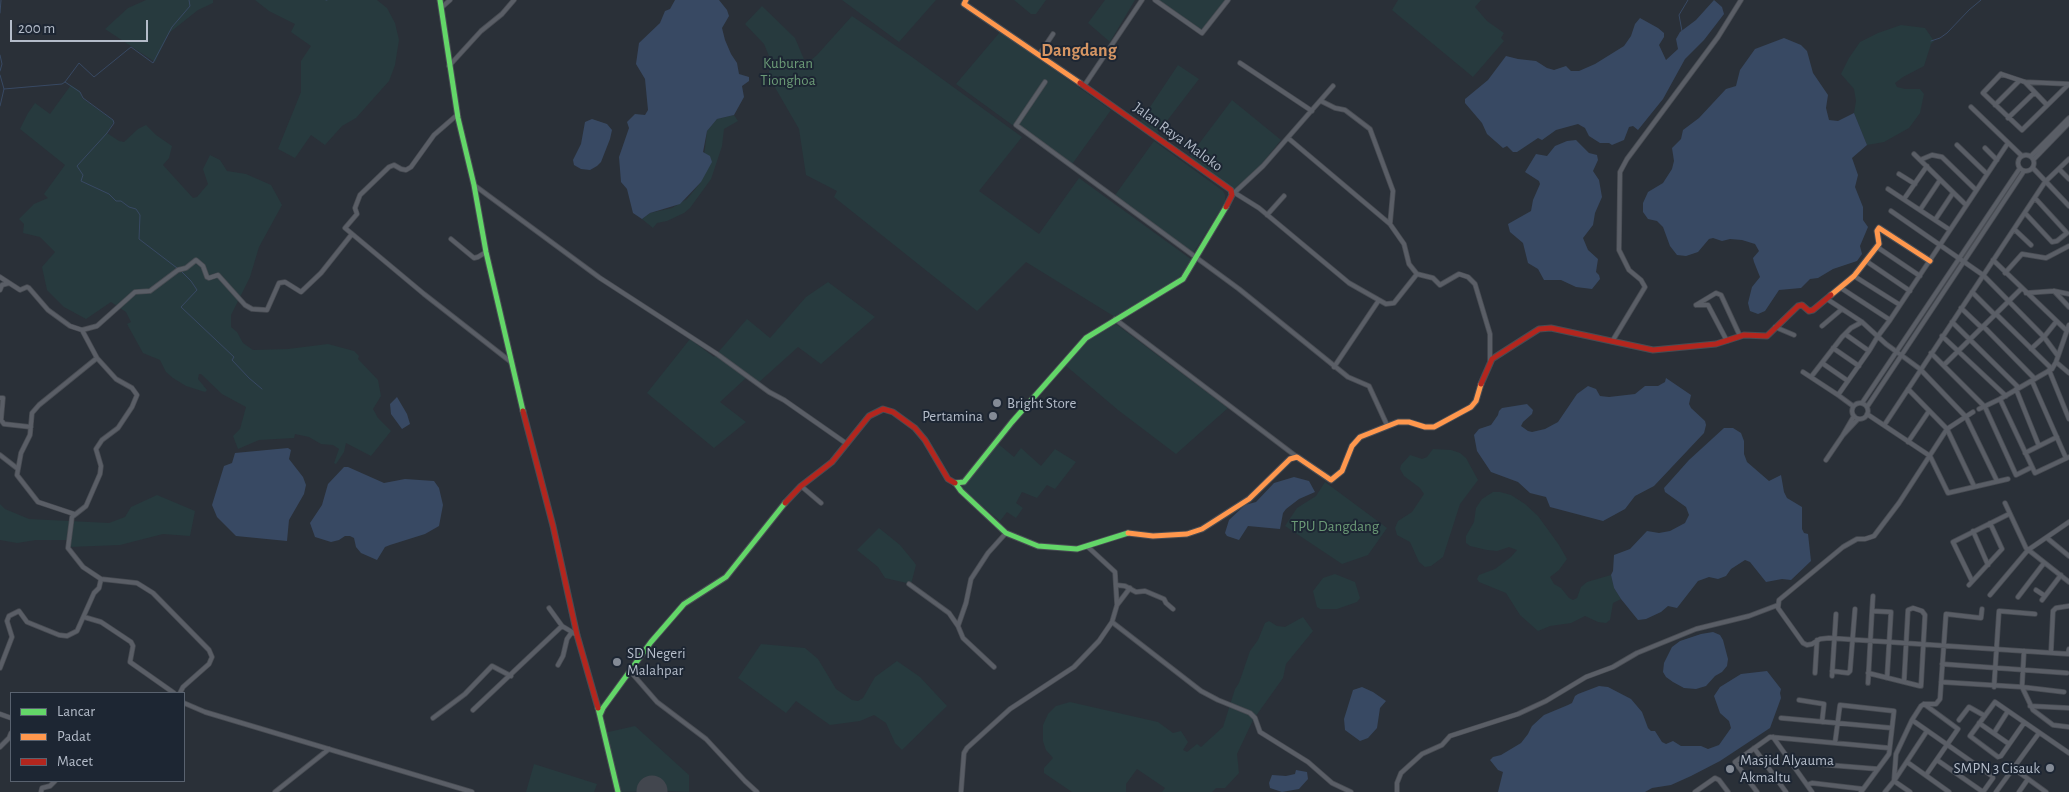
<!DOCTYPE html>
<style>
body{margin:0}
#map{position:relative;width:2069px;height:792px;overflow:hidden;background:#2a3038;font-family:"Alegreya Sans",sans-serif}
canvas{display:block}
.legend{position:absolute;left:10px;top:692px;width:175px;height:90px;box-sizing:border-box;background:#1d2633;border:1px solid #59626f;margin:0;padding:6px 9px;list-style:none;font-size:15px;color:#b4bcc9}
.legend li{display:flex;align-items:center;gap:10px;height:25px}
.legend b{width:25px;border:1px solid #59626f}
.scale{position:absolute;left:10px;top:20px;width:138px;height:22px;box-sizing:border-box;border:2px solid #b4bcc9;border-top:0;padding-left:6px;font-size:15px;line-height:18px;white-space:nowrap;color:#b4bcc9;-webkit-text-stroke:4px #1d2633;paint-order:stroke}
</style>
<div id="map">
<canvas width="2069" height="792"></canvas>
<ul class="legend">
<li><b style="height:6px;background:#63d668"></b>Lancar</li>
<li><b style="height:6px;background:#ff974d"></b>Padat</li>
<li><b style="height:6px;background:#b3261e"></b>Macet</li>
</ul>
<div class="scale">200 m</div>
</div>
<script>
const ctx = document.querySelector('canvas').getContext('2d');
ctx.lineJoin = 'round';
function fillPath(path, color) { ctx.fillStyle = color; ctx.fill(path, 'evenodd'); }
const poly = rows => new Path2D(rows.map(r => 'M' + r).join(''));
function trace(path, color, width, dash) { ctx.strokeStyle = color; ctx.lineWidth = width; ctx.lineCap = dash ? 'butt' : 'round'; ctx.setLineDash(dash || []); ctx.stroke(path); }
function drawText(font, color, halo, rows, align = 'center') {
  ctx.font = font + ' "Alegreya Sans",sans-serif'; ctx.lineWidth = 4; ctx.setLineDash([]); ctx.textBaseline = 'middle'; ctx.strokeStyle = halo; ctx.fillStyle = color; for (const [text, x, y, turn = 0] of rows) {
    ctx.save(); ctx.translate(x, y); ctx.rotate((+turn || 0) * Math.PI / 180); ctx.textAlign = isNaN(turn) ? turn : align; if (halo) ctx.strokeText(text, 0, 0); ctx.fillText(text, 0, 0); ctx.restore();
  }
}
fillPath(poly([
 [146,0,213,0,213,3,198,10,169,33,155,62,105,29,128,8],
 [255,0,377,0,387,8,395,23,399,40,395,65,389,81,356,118,342,126,325,145,311,135,295,158,278,149,301,92,301,61,311,46,291,32,295,24,269,11],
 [842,0,936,0,899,42],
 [1014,0,1046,0,1036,14,1031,14],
 [1105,0,1135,0,1110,42,1088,23],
 [1157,0,1225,0,1201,32],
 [1398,0,1481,0,1475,7,1487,21,1504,33,1501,38,1504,41,1473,77,1392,10],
 [762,6,795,38,806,64,817,55,852,16,912,57,1022,137,979,191,1039,234,1079,178,1192,260,1185,273,1177,281,1115,317,1026,262,977,311,834,197,837,191,806,175,799,129,769,77,769,56,764,44,745,24],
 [1901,25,1925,28,1934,41,1931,44,1924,66,1903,77,1895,83,1897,87,1905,89,1920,89,1924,94,1920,113,1909,128,1884,142,1867,145,1854,113,1856,101,1854,89,1841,74,1849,58,1860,42,1878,33],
 [1000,32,1111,110,1070,167,956,84],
 [1178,65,1199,79,1157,134,1140,122],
 [71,85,80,91,82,98,114,121,107,133,119,141,124,142,138,129,146,125,156,135,172,146,169,158,163,165,193,198,197,197,208,184,203,169,210,155,220,160,227,171,246,174,271,185,282,205,259,247,250,277,231,315,231,327,237,332,243,343,253,350,288,349,328,344,354,351,359,356,358,359,378,380,381,396,373,409,378,418,391,431,371,456,346,443,344,452,336,464,334,463,339,449,333,445,321,444,309,437,295,434,294,438,259,440,238,449,233,436,240,429,246,407,222,394,201,374,199,374,198,379,207,390,205,392,186,386,173,378,166,372,160,360,143,353,127,324,131,322,126,312,111,302,86,319,64,307,47,290,42,267,55,252,40,237,23,233,24,224,19,219,34,204,48,198,44,194,65,165,20,129,28,113,35,103,50,114],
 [1232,100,1281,140,1248,181,1236,191,1189,157],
 [734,115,738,121,724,129,722,146,711,179,690,208,684,213,667,221,657,223,653,228,642,219,650,213,672,208,687,199,701,182,707,131,717,119],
 [1154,141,1223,191,1225,195,1225,202,1194,252,1191,252,1113,198],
 [828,282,875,317,821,364,798,347,758,383,747,377,720,402,746,422,714,448,647,393,690,339,714,357,747,319,770,338,806,297],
 [1116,324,1228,408,1176,454,1118,410,1065,365,1089,339],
 [996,442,1014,457,1021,448,1041,466,1055,449,1076,462,1055,489,1047,485,1037,498,1022,492,1016,503,1023,508,1016,518,1007,512,1000,521,961,488,974,475],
 [1433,449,1451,450,1460,453,1466,458,1478,480,1460,504,1443,557,1431,566,1425,567,1419,562,1410,542,1397,535,1395,528,1398,521,1412,512,1424,494,1420,488,1404,476,1400,469,1401,465,1410,455,1422,459,1427,457],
 [1325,482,1387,528,1368,555,1342,564,1285,526,1297,508,1316,496],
 [1493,492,1500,492,1511,495,1525,504,1538,516,1559,545,1567,559,1559,570,1550,577,1554,584,1561,588,1569,598,1573,600,1577,598,1581,587,1587,582,1611,575,1614,588,1621,599,1613,603,1610,620,1606,623,1598,622,1585,616,1571,623,1550,626,1538,631,1520,615,1506,593,1479,582,1477,579,1479,575,1495,569,1511,557,1517,550,1509,547,1497,551,1487,550,1470,546,1466,543,1466,536,1474,522,1476,508,1482,499],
 [157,495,195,511,190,536,163,534,120,545,69,547,69,540,36,540,17,543,0,540,0,504,5,509,29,519,109,523,125,517,131,507],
 [879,528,900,545,914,562,916,565,911,584,885,578,878,567,857,550],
 [1335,574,1355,582,1360,598,1357,602,1337,609,1320,609,1317,607,1313,591,1323,578],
 [1303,617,1313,631,1286,664,1283,678,1253,720,1237,754,1239,773,1225,788,1216,788,1212,792,1162,792,1165,788,1137,769,1126,784,1126,792,1072,792,1044,773,1044,768,1053,758,1046,750,1043,741,1043,725,1048,714,1056,706,1070,702,1158,722,1173,733,1181,731,1188,742,1183,750,1187,752,1197,744,1201,747,1223,727,1235,689,1239,683,1250,651,1258,640,1265,623,1269,621,1277,626,1285,627],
 [761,644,805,648,818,659,836,689,852,700,858,701,863,698,875,677,897,661,920,677,947,706,902,750,895,743,886,723,874,715,860,721,830,725,796,701,786,713,738,678],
 [635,726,689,775,689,792,663,791,618,792,604,733],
 [534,764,597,784,594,792,526,792]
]), '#273a3e');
fillPath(poly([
 [675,0,719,0,727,10,729,16,722,28,725,40,731,54,737,63,739,74,749,77,749,81,742,86,744,97,734,115,717,119,707,131,703,152,710,156,712,162,701,182,680,204,650,213,642,219,633,213,627,189,621,182,619,157,629,128,627,122,635,114,645,115,648,110,645,79,636,64,639,43,660,23,665,11,670,9],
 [1714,0,1722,7,1724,14,1704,40,1685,59,1663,99,1638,130,1633,126,1629,127,1624,140,1612,145,1609,143,1600,143,1589,136,1585,128,1578,124,1556,130,1542,140,1538,138,1517,152,1513,152,1507,146,1503,148,1487,134,1482,123,1465,103,1465,99,1488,80,1506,56,1518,59,1536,61,1547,68,1554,70,1566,66,1571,71,1579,71,1595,64,1624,46,1631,36,1635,24,1640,18,1658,28,1664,33,1664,37,1659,45,1666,60,1678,49,1676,39,1680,32,1696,20],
 [1784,38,1801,45,1807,51,1813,73,1828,95,1826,108,1829,120,1838,121,1854,113,1867,145,1852,158,1858,175,1855,187,1863,207,1863,220,1868,227,1860,246,1862,254,1857,261,1833,269,1818,278,1810,279,1801,288,1779,290,1765,311,1758,314,1750,311,1748,303,1752,287,1760,277,1754,262,1753,258,1759,251,1755,244,1742,240,1730,239,1722,241,1713,238,1709,239,1698,252,1686,256,1677,255,1670,246,1663,227,1657,221,1648,219,1643,212,1643,203,1648,192,1663,183,1672,169,1674,161,1672,148,1681,139,1683,130,1699,118,1726,89,1736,86,1740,70,1755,49],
 [592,119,607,124,612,130,610,139,601,162,597,166,590,170,581,169,574,165,573,160,581,144,585,122],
 [1576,140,1589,153,1597,155,1598,160,1593,171,1599,180,1602,197,1595,213,1593,225,1583,238,1588,250,1598,259,1596,272,1599,275,1600,279,1592,289,1576,287,1561,280,1544,280,1538,269,1528,263,1523,243,1510,232,1508,224,1531,211,1533,200,1540,184,1539,181,1525,172,1536,154,1547,156,1555,146,1567,141],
 [1666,378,1691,395,1689,404,1691,408,1705,421,1706,425,1704,433,1654,486,1635,496,1625,509,1603,521,1550,507,1546,497,1530,493,1518,482,1491,472,1477,451,1474,435,1479,429,1491,425,1498,415,1499,411,1502,408,1527,404,1533,410,1532,414,1523,422,1521,426,1528,431,1532,432,1545,429,1558,422,1577,394,1588,386,1596,389,1600,396,1609,397,1635,394,1645,386,1658,386,1665,382],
 [397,397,407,414,410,424,402,429,391,414,390,404],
 [1724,428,1733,428,1741,433,1744,441,1744,454,1747,462,1769,481,1781,475,1784,492,1787,498,1802,507,1802,529,1804,533,1808,534,1811,561,1791,580,1782,579,1766,582,1750,562,1745,560,1731,569,1726,576,1718,579,1709,577,1698,581,1677,608,1668,606,1661,612,1646,619,1638,620,1621,599,1614,588,1611,575,1613,571,1614,555,1630,549,1647,531,1659,533,1670,531,1685,523,1689,515,1686,507,1665,492,1664,488,1689,460],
 [288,448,291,450,289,459,303,477,306,485,304,494,289,520,287,541,236,536,217,517,212,505,224,466,232,463,235,453],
 [344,467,348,467,384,483,405,479,434,481,439,488,443,505,439,526,425,534,390,545,385,547,377,560,361,553,356,547,354,538,350,536,345,536,339,540,331,542,315,537,310,523,322,505,328,484],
 [1294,477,1309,481,1315,492,1299,499,1286,509,1283,513,1280,529,1248,526,1239,540,1227,536,1225,533,1229,520,1245,505,1256,502,1274,483],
 [1713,632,1720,635,1723,640,1728,659,1727,666,1722,672,1715,676,1706,686,1696,689,1684,688,1673,682,1666,677,1663,672,1664,663,1672,647,1680,641,1701,634],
 [1767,671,1781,689,1780,693,1781,698,1770,728,1720,761,1691,776,1671,785,1652,788,1645,792,1498,792,1503,772,1498,770,1490,760,1493,757,1501,755,1521,743,1528,734,1532,726,1544,715,1568,705,1572,703,1575,696,1578,694,1599,686,1608,687,1631,699,1642,712,1648,728,1651,731,1655,731,1662,742,1666,744,1673,741,1681,746,1701,746,1708,749,1719,745,1731,728,1729,721,1720,713,1714,696,1720,687,1741,674],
 [1362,687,1373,692,1386,701,1380,708,1377,728,1368,738,1360,741,1345,730,1344,719,1353,690],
 [1296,770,1307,772,1308,779,1299,789,1282,792,1270,788,1269,783,1272,775,1286,776,1295,774]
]), '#384963');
trace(poly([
 [326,0,327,0],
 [0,13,1,0],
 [1682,31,1679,15,1688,0],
 [1931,41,1940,38,1947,33,1969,10,1981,0],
 [0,55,2,64,0,71],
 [0,75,4,89,0,106],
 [65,82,80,92,83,98,113,120,114,123,107,133,77,166,83,175,81,181,109,194,116,201,121,201,129,207,136,209,140,215,139,239,177,268],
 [4,89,62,84,65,82,79,63,94,77,131,47,153,63,172,27,190,6,189,0],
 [180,270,191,281,197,290,181,307,234,357,232,360,249,378,262,389]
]), '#384963', 1);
trace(poly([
 [652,791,652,792]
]), '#42464e', 31);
const street = poly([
 [1155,0,1202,33,1228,0],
 [441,8,450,0],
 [1039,55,1053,34],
 [1240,63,1312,111],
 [449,66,481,31,502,14,514,0],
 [2001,74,2025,82,2069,84,2022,130,1983,93,2001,74],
 [1045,82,1016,125,1239,289,1348,377,1369,386,1387,425],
 [2025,82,2047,105],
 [1084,86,1142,0],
 [1321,101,1335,108,1345,110,1370,129,1393,191,1390,224],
 [1995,105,2019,81],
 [1971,107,2022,156],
 [457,115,434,135,411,167,406,170,401,169,394,165,389,167,360,195,355,208,357,214,345,228,424,294,511,362],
 [2008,118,2034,93],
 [1288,138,1390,224,1404,244,1409,264,1417,274],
 [1957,145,1987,174],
 [1985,148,1997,160],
 [1914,154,1966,205],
 '2018 163a8 8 0 1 1 16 0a8 8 0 1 1-16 0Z',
 [2031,156,2069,118],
 [2034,159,2069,123],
 [1920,160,1932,155,1942,157,1976,190],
 [2033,168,2069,206],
 [2059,169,2069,179],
 [1899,174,1915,184],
 [474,185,600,278,717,354,769,392,784,400,847,444],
 [1888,189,1950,230],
 [1234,193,1263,166,1333,86],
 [1235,193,1259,208,1349,283,1386,304,1394,303,1417,274,1433,278,1440,285,1459,274,1468,277,1475,284,1490,334,1490,360],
 [1904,199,1927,166],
 [1920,210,1940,180],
 [1891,211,1983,275,2044,337,2031,349],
 [2025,213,2052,242,2057,241,2067,233,2035,198],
 [1267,215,1284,196],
 [1935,220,1953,193],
 [2014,229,2031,245],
 [451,239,474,258,478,257,486,252],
 [1877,247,1920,276],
 [1993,260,2067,331],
 [1866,261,1910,291],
 [2005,273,2022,254,2046,258,2069,246],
 [1854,276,1900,305],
 [0,277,20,290,27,287,29,288,48,310,70,326,82,330,97,326,135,292,150,291,178,270,186,268,196,260,203,266,207,277,209,278,218,275,245,305,252,309,267,310,279,283,285,282,301,292,321,273,352,234],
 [1841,288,1890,320],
 [0,290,2,285,9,283],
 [2054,291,2069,307],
 [1972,292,1995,315],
 [2026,293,2054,291,2069,294],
 [1827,299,1862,322,1886,344,1920,369,1966,417,1997,481],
 [1696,305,1716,293,1721,295,1740,336],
 [1696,305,1708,305,1727,341],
 [1961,308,1982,328],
 [1996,314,2052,369],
 [1115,319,1297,457],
 [1952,322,2019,388],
 [2056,322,2044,337,2058,356],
 [1822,326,1842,309],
 [1983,326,2035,379],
 [1775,327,1794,335],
 [82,330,97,358,116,379,132,388,137,395,132,407,118,428,102,440,96,449,101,466,100,474,86,506,72,517,68,548,83,567,101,579,137,583,153,593,209,650,212,657,209,664,183,687,180,693],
 [1845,334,1869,351],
 [1942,336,2006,396],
 [1613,340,1645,287,1641,280,1629,270,1619,250,1620,172,1627,159,1718,37,1741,0],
 [1833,348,1859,366],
 [1931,353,1985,407,2016,475,2032,467],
 [2056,362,2069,373],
 [1822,363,1848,381],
 [1944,365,2021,289],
 [1334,367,1379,300],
 [2049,370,2069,419],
 [1803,372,1838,395],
 [1811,377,1842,337,1851,328,1862,322],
 [2032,381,2066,458],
 [1908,389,1947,429,1974,486],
 [2016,389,2039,446],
 [0,398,3,398,1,420,4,424,31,427],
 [2000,399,2035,473,2069,457],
 '1852 411a8 8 0 1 1 16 0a8 8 0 1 1-16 0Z',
 [1862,403,2020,168],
 [1853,406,1838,395,1869,351,1878,336,1890,320,2008,143],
 [1867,407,2024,171],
 [1979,409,2000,399,2052,369,2056,362,2069,325],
 [1973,412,1947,429,1899,503,1874,536,1865,539,1857,539,1843,547,1779,600,1778,608,1803,643,1807,645,1812,644,1820,639,1829,638,2068,654,2069,649],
 [1867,414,1930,456,1948,493,2008,479],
 [1885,424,2045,182,2069,159],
 [1843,435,1854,416],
 [1908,442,1929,411],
 [2025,453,2057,437],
 [0,455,18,469],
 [1826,460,1843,435,1858,419],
 [801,486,821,503],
 [2005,503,2026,548,2069,582],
 [74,514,38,502,17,475,21,453,30,435,32,413,39,405,97,358],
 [1973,531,1988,565],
 [2047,538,2069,556],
 [1972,581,1953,542,2009,514],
 [909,584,949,613,958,626],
 [1116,585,1125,586,1136,592,1145,591,1164,599,1166,603,1173,609],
 [1969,585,2002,549,1990,523],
 [2036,590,2045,596],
 [1990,595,2028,550,2069,522],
 [2018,597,2044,563],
 [2042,600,2061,575],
 [1117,605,1130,588],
 [549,608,562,626],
 [1872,611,1873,596],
 [84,617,101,622,131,642,133,646,130,662,174,693],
 [1112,622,1201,691,1218,700,1250,713,1255,718,1260,732,1308,762,1332,783,1351,792],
 [2051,652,2053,611,2056,608,2069,606],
 [1942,664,2067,673],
 [558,665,563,656,567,639,572,632],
 [994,667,963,638,958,626,966,603,971,579,988,553,1006,533],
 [0,668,12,637,7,621,9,616,19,611,27,622,59,635,67,636,77,631,94,593,99,588,101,579],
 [630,671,657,702,706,739,745,781,757,792],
 [1832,671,1848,673,1850,671,1855,609],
 [1815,673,1817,640],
 [1868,673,1920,686,1921,686,1925,615,1922,611,1913,608,1908,610,1904,682],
 [1832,676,1836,614],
 [1941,682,2022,687,2024,651],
 [1868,683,1872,611,1891,612,1887,678],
 [1994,687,1999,611,2035,614],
 [2064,692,2022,687,2033,710,2053,725,2069,727],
 [1799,700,1824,704,1822,722],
 [184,703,205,712,472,792],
 [1924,704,1958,729,1926,775],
 [2030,706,2069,708],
 [473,710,562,626,577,635],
 [0,714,11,718],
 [433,718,465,694,492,666,511,676],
 [1781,718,1892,728],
 [1912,720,1992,776,1993,778,1983,792],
 [1959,720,1969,707,1985,716],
 [1979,723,2009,744],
 [2024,723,2001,756,1998,757,1970,736,1995,702,2069,753],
 [1994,733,2008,711],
 [1773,737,1812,792],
 [1835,743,1840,705,1894,711,1889,754,1861,792],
 [0,747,9,738,11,733],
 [1754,748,1786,792],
 [1937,760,1983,792],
 [1791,762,1878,769],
 [1907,762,1949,792],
 [2013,768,2046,792],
 [1807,785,1812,783,1863,789],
 [41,792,42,788,50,786,55,781],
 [275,792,329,749],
 [961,792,964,753,967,748,1010,709,1074,667,1099,641,1112,622,1117,605,1115,572,1088,547],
 [1397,792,1397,783,1401,773,1422,754,1442,745,1450,736,1518,714,1546,701,1586,677,1613,667,1637,653,1696,629,1749,616,1778,605],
 [1695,792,1715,778,1719,780,1728,792],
 [1757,792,1735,762,1770,737,1889,748],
 [1885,792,1894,781,1896,754,1912,720,1921,706,1924,704,1936,704,1940,699,1946,614,1981,618,1982,609],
 [1910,792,1894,781,1927,731],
 [1996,792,2039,733],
 [2019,792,2028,779]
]);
const fast = poly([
 [440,0,458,118,474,185,486,252,523,411],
 [955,483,964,482,1012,422,1086,338,1183,279,1226,207],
 [956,484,961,491,1006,533,1038,546,1077,549,1128,533],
 [598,708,618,792],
 [600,715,603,708,651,642,684,604,726,577,785,503]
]);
const slow = poly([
 [966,0,964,4,1080,83],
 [1831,295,1854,276,1879,244,1877,231,1879,228,1930,261],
 [1128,533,1153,536,1187,534,1202,529,1249,499,1290,459,1297,457,1331,480,1342,471,1352,446,1360,437,1398,422,1409,422,1425,427,1434,427,1471,407,1476,401,1481,384]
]);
const jam = poly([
 [1080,83,1231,190,1232,195,1226,207],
 [1481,384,1492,359,1539,329,1551,328,1653,350,1716,344,1744,335,1767,336,1798,306,1802,305,1809,311,1813,310,1831,295],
 [523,411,553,526,577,635,598,708],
 [785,503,801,486,832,462,869,416,883,409,893,412,915,428,925,440,948,479,955,483]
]);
trace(street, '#484c53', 5.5);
trace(fast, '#484c53', 7);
trace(slow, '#484c53', 7);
trace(jam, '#484c53', 7);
trace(street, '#5a5e66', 4);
trace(fast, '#63d668', 5);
trace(slow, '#ff974d', 5);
trace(jam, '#b3261e', 5);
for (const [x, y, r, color] of [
 [997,403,5,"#848b96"],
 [993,416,5,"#848b96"],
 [617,662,5,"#848b96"],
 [2050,768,5,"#848b96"],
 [1730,769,5,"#848b96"]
]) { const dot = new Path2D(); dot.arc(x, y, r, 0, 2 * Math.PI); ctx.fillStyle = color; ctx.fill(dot); trace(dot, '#1d2633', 2); }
drawText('15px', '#6b9a76', '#1d2633', [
 ["Kuburan",788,63],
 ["Tionghoa",788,80],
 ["TPU Dangdang",1335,526]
]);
drawText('15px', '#b4bcc9', '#1d2633', [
 ["Jalan Raya Maloko",1178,137,36]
]);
drawText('15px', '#b4bcc9', '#1d2633', [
 ["Bright Store",1007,403],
 ["Pertamina",983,416,"right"],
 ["SD Negeri",627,653],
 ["Malahpar",627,670],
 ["Masjid Alyauma",1740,760],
 ["Akmaltu",1740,777],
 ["SMPN 3 Cisauk",2040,768,"right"]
], 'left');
drawText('bold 18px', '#d59563', '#1d2633', [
 ["Dangdang",1079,51]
]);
</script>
